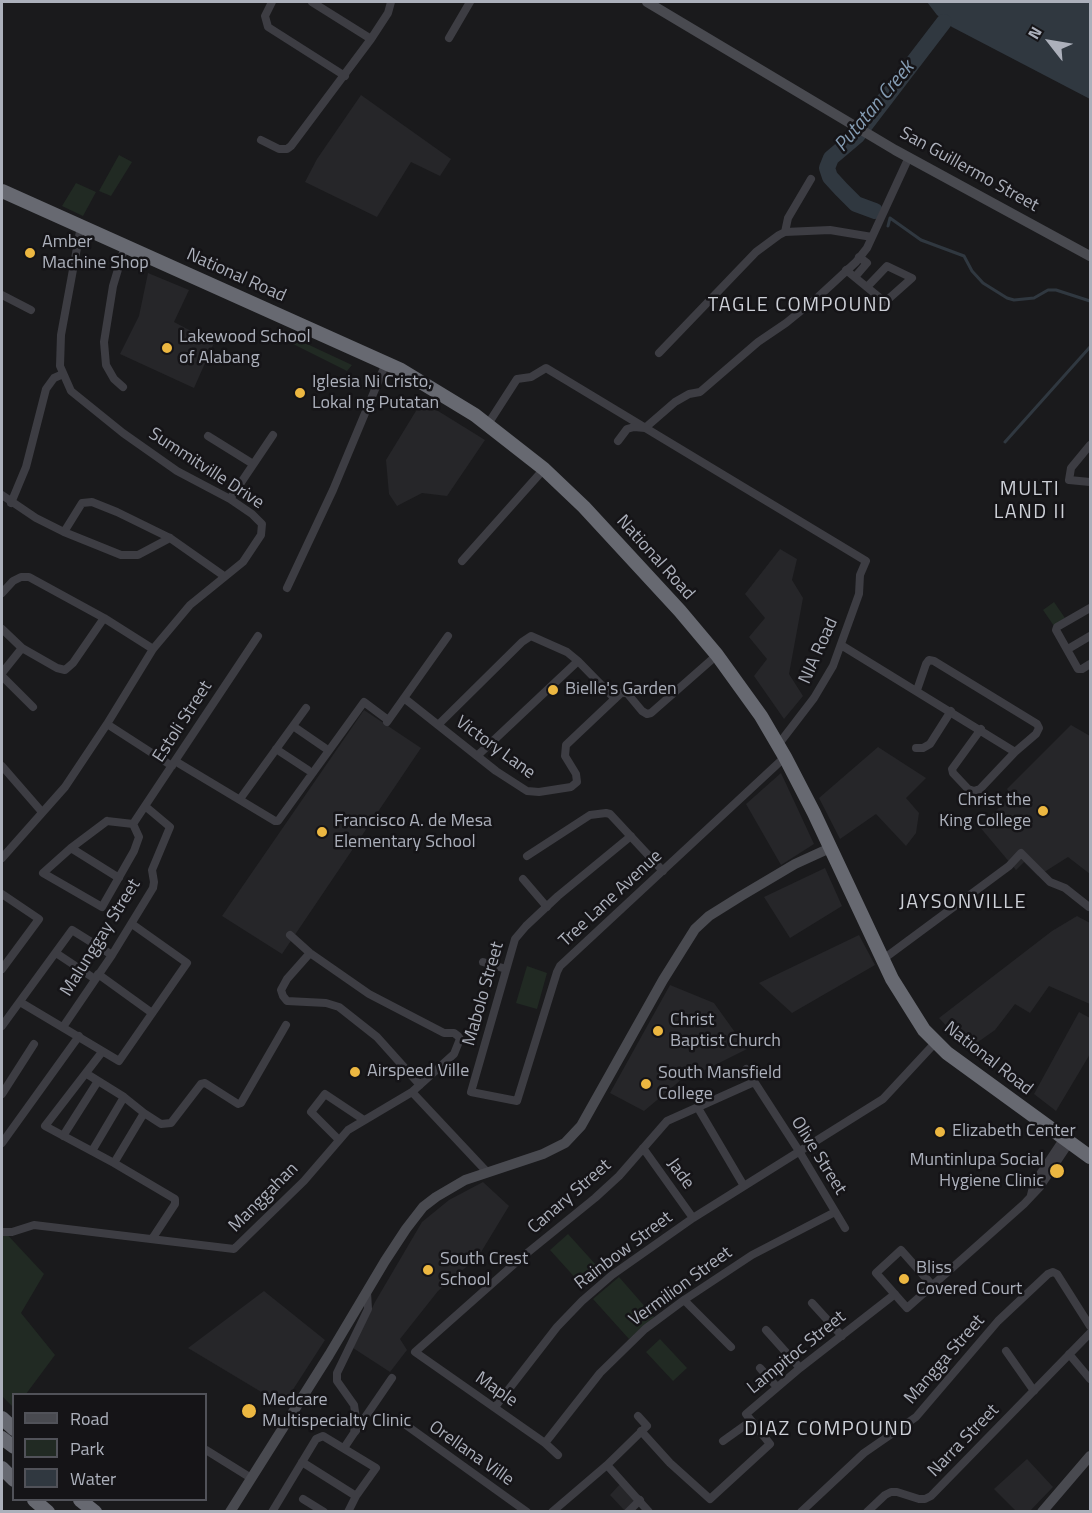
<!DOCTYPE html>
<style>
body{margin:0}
#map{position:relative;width:1092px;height:1513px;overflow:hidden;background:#1a1a1c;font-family:"Titillium Web",sans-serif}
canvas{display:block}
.frame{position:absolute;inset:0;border:3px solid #acb0bb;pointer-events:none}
.legend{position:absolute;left:12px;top:1393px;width:195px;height:108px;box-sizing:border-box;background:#151417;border:2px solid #515259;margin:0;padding:8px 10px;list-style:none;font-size:18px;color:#acb0bb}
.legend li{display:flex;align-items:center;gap:12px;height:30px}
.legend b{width:30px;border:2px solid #515259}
.north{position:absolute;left:1020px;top:12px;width:60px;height:60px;-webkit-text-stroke:4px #151417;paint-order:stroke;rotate:301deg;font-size:16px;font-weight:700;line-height:24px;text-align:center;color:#acb0bb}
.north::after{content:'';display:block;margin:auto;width:21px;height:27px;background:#acb0bb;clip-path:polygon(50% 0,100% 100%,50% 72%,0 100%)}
</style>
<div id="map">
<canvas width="1092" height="1513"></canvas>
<div class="frame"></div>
<ul class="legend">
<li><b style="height:8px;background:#494a50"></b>Road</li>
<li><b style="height:16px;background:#212a23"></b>Park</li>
<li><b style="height:16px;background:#303840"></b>Water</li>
</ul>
<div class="north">N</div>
</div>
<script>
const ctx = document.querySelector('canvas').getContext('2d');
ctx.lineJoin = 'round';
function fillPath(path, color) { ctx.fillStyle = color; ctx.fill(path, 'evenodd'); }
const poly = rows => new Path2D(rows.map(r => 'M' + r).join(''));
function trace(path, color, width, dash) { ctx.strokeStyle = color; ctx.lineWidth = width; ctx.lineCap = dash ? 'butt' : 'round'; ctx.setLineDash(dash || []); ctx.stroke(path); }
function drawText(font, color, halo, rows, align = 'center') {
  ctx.font = font + ' "Titillium Web",sans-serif'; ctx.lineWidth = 5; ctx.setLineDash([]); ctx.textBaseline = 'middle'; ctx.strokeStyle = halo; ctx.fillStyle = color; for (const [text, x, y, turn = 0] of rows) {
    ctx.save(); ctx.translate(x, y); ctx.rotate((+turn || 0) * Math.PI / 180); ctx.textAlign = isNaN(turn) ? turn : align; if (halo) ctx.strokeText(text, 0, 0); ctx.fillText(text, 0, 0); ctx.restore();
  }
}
fillPath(poly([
 [361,95,451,159,440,176,411,162,377,217,305,182,317,159],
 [148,273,189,290,174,322,214,343,194,388,120,354,139,316],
 [422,401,485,440,447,496,422,493,397,506,389,494,386,460],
 [780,549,797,559,792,580,803,598,789,674,803,696,784,719,754,676,767,659,749,637,765,618,745,594],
 [364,710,421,748,282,954,222,916],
 [1071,725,1090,736,1090,874,1068,857,1038,876,1024,862,1016,870,979,826,1012,796,1007,789],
 [878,747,926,778,906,798,919,813,916,833,906,846,876,814,840,839,819,798],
 [781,773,814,844,781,865,746,804],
 [825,868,842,906,790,938,764,897],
 [1077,916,1090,923,1090,1004,1049,986,1030,1013,1015,1004,995,1030,968,1049,939,1018,1052,931],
 [859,935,875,965,792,1013,759,983],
 [670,985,714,1003,747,1049,687,1079,682,1079,644,1111,610,1093],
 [1079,1012,1090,1018,1090,1054,1056,1111,1034,1094],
 [483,1182,509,1206,478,1257,438,1291,400,1339,407,1350,390,1372,353,1348,375,1302,422,1222,449,1200],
 [264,1291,325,1340,283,1405,188,1348],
 [1027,1459,1053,1487,1030,1511,1016,1511,994,1489],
 [621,1483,636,1500,625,1511,610,1495]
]), '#262629');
fillPath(poly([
 [119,155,132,162,111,196,99,191],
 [76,183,96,192,83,216,62,206],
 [292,337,352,365,347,371,289,342],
 [1054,602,1065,618,1054,626,1043,610],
 [527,966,547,973,537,1009,516,1003],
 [2,1229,44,1274,21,1313,55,1355,26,1394,14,1394,13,1407,2,1396],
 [568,1234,597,1266,579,1282,550,1250],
 [619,1277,654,1317,629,1339,593,1299],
 [660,1339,687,1368,673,1381,646,1352]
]), '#212a23');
fillPath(poly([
 [927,2,1090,2,1090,99,952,27,937,15]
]), '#303840');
trace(poly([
 [888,226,890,218,921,240,964,256,972,271,983,283,1007,298,1014,300,1034,298,1048,290,1056,290,1090,301],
 [1005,442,1090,347]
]), '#303840', 3);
trace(poly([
 [875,211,856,204,841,189,830,177,827,168,831,158,857,136,866,124,944,22]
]), '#303840', 16);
trace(poly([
 [272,2,265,16,268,27,345,76],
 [312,2,371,39],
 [449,38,470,2],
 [261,140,279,149,287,149,291,146,371,39,388,13,391,2],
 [785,232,788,218,811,179],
 [846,270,885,302,912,278,887,266,867,287],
 [855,277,867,263,859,257],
 [2,295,31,310],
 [659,353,756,252,779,235,785,232,830,230,872,237],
 [123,387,114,379,106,365,104,342,113,286,125,246],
 [488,424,517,379,531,377,546,368,866,561,860,575,859,594,833,666,814,698,778,745],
 [208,436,253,464],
 [618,441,627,429,634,427,645,428,675,402,689,394,700,392,758,342,786,323,818,297,856,262,867,248,909,157],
 [1090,445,1071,468,1069,480,1090,482],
 [2,495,36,518,64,532,121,555,138,555,170,538],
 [230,499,273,435],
 [11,503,26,467,46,389,54,378,63,374],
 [64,532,82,503,92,502,117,512,170,538,224,576],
 [462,561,544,469],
 [287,588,333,490,386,363],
 [2,593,13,581,21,577,29,577,104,618,153,649],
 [1090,608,1057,627,1056,630,1078,669,1082,669,1090,664],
 [2,629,22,648,57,668,65,670,73,663,104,618],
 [841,645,1015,752],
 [1068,649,1090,636],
 [2,673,22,648],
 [2,676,33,707],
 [917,690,926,664,929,660,934,661,1037,724,1039,728,1036,734,1015,752,980,789,974,791,968,789,953,773,952,769,981,729],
 [404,698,496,771,527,791,539,792,571,787,577,782,576,774,565,756,566,745,621,693,627,693,642,711,647,714,651,713,717,655],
 [387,722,448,636],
 [107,724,172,766],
 [438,725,522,642,531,636,567,652,578,661,615,699],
 [293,726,325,748],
 [916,748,923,748,930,744,951,711],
 [276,749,308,770],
 [477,756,578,661],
 [175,761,275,821,278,821,364,702,388,720],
 [2,766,42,812],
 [240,799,306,708],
 [107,821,133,824,139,837,134,851,102,907,43,873,71,848,107,821],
 [133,824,258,636],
 [631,836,558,896,526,926,515,939,471,1092,517,1101,557,972,560,966,785,757],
 [71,848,119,878],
 [527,856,590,815,606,813,610,814,663,871],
 [2,858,65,787,107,724,153,649,190,605,243,562,261,535,262,524,252,514,230,499,177,471,123,433,71,391,60,366,61,335,81,226],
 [523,879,547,907],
 [2,894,39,919,2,969],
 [56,953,95,979],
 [310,953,287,979,281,990,283,996,287,1001,326,1003,339,1007,377,1037,420,1085],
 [882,960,1009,866,1021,853,1050,882,1065,888,1089,907],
 [483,962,506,969],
 [98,974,152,1013],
 [20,1002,119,1061,187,963,132,924],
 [2,1026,72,930,112,955],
 [63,1027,112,955,153,888,154,882,152,870,170,827,145,806],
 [746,1069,799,1151,845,1228],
 [87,1074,124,1097,144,1113,114,1163,45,1126,102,1052],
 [412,1092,487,1172],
 [2,1094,34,1044],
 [698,1108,744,1186],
 [144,1113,161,1124,171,1123,201,1084,205,1083,238,1104,241,1103,286,1025],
 [63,1136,98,1081],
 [339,1140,311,1112,325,1094,364,1120],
 [2,1143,79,1036],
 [643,1148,693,1218],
 [92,1151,124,1097],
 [114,1163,175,1199,175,1204,152,1239],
 [1031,1195,1034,1183,1064,1138],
 [2,1232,12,1232,34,1225,234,1249,304,1181,348,1130,412,1092,454,1054,460,1039,458,1036,454,1033,444,1033,369,994,310,953,290,935],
 [932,1285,901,1250,876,1273,907,1308,1024,1204,1040,1187,1070,1142],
 [684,1300,731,1347],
 [812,1303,842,1336],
 [766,1330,800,1368],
 [1006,1351,1034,1391],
 [1069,1354,1090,1379],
 [760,1368,777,1387],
 [495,1407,557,1327,582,1301,612,1275,693,1218,883,1099,935,1043],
 [399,1420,527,1512],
 [641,1431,670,1463,710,1499,770,1444,746,1414,800,1368,895,1294],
 [355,1432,392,1378],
 [723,1441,751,1421],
 [545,1443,600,1373,645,1329,684,1300,752,1255,835,1212],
 [344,1448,354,1433,356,1418,354,1405,337,1381,337,1373,368,1309,367,1292],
 [206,1450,251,1478],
 [558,1455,545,1443,415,1352,521,1258,595,1198,619,1176,667,1121,754,1082],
 [302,1462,356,1496],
 [607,1465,649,1512],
 [303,1499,324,1512],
 [272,1512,316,1439,323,1436,376,1468,356,1496,348,1512],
 [552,1512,607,1465,647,1426,638,1416],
 [628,1512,640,1500],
 [801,1512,864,1453,916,1417,998,1321,1048,1274,1053,1272,1057,1274,1090,1326],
 [867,1512,885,1495,891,1492,897,1492,919,1499,925,1499,931,1496,1090,1333]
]), '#3d3d43', 8);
trace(poly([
 [647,2,895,150,1090,256],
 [230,1512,329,1355,385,1261,406,1229,423,1207,436,1197,465,1180,543,1154,565,1143,581,1126,663,980,695,929,709,916,741,896,795,864,830,848],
 [1042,1512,1090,1456]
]), '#494a50', 10);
trace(poly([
 [2,191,401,370,475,415,544,469,584,507,680,611,717,655,761,716,785,757,814,813,892,979,924,1030,947,1053,1090,1157],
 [2,1418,14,1429],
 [2,1438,14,1447],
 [2,1468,14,1480],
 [34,1500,48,1512],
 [80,1500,95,1512]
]), '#676971', 14);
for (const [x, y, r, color] of [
 [30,253,6,"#ecb741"],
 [167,348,6,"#ecb741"],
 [300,393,6,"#ecb741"],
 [553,690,6,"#ecb741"],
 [1043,811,6,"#ecb741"],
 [322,832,6,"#ecb741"],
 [658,1031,6,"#ecb741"],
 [355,1072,6,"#ecb741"],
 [646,1084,6,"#ecb741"],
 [940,1132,6,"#ecb741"],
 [1057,1171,8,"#ecb741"],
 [428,1270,6,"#ecb741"],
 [904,1279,6,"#ecb741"],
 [249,1411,8,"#ecb741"]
]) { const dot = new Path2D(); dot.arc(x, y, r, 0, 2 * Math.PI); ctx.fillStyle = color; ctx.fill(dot); trace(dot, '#151417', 2); }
drawText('18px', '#acb0bb', '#151417', [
 ["San Guillermo Street",969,170,29],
 ["National Road",236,276,24],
 ["Summitville Drive",206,469,33],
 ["National Road",655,558,48],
 ["NIA Road",819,651,-66],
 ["Estoli Street",183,722,-57],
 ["Victory Lane",495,748,36],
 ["Tree Lane Avenue",611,899,-43],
 ["Malunggay Street",101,938,-58],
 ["Mabolo Street",484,994,-74],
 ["National Road",988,1059,38],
 ["Olive Street",818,1156,58],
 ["Jade",680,1174,54],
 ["Canary Street",570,1197,-41],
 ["Manggahan",264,1198,-45],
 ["Rainbow Street",624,1251,-37],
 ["Vermilion Street",681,1287,-36],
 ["Lampitoc Street",797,1353,-39],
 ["Mangga Street",945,1360,-49],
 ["Maple",496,1390,35],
 ["Narra Street",964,1441,-46],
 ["Orellana Ville",471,1454,35]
]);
drawText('18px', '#acb0bb', '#151417', [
 ["Amber",42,243],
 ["Machine Shop",42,264],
 ["Lakewood School",179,338],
 ["of Alabang",179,359],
 ["Iglesia Ni Cristo,",312,383],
 ["Lokal ng Putatan",312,404],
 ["Bielle's Garden",565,690],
 ["Christ the",1031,801,"right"],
 ["King College",1031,822,"right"],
 ["Francisco A. de Mesa",334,822],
 ["Elementary School",334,843],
 ["Christ",670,1021],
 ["Baptist Church",670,1042],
 ["Airspeed Ville",367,1072],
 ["South Mansfield",658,1074],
 ["College",658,1095],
 ["Elizabeth Center",952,1132],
 ["Muntinlupa Social",1044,1161,"right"],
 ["Hygiene Clinic",1044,1182,"right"],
 ["South Crest",440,1260],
 ["School",440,1281],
 ["Bliss",916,1269],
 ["Covered Court",916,1290],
 ["Medcare",262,1401],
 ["Multispecialty Clinic",262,1422]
], 'left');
drawText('italic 20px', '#859db4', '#151417', [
 ["Putatan Creek",875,107,-50]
]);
ctx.letterSpacing = '1.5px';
drawText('20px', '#cdd0d7', '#151417', [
 ["TAGLE COMPOUND",800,306],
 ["MULTI",1030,490],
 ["LAND II",1030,513],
 ["JAYSONVILLE",963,903],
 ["DIAZ COMPOUND",829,1430]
]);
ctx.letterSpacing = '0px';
</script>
